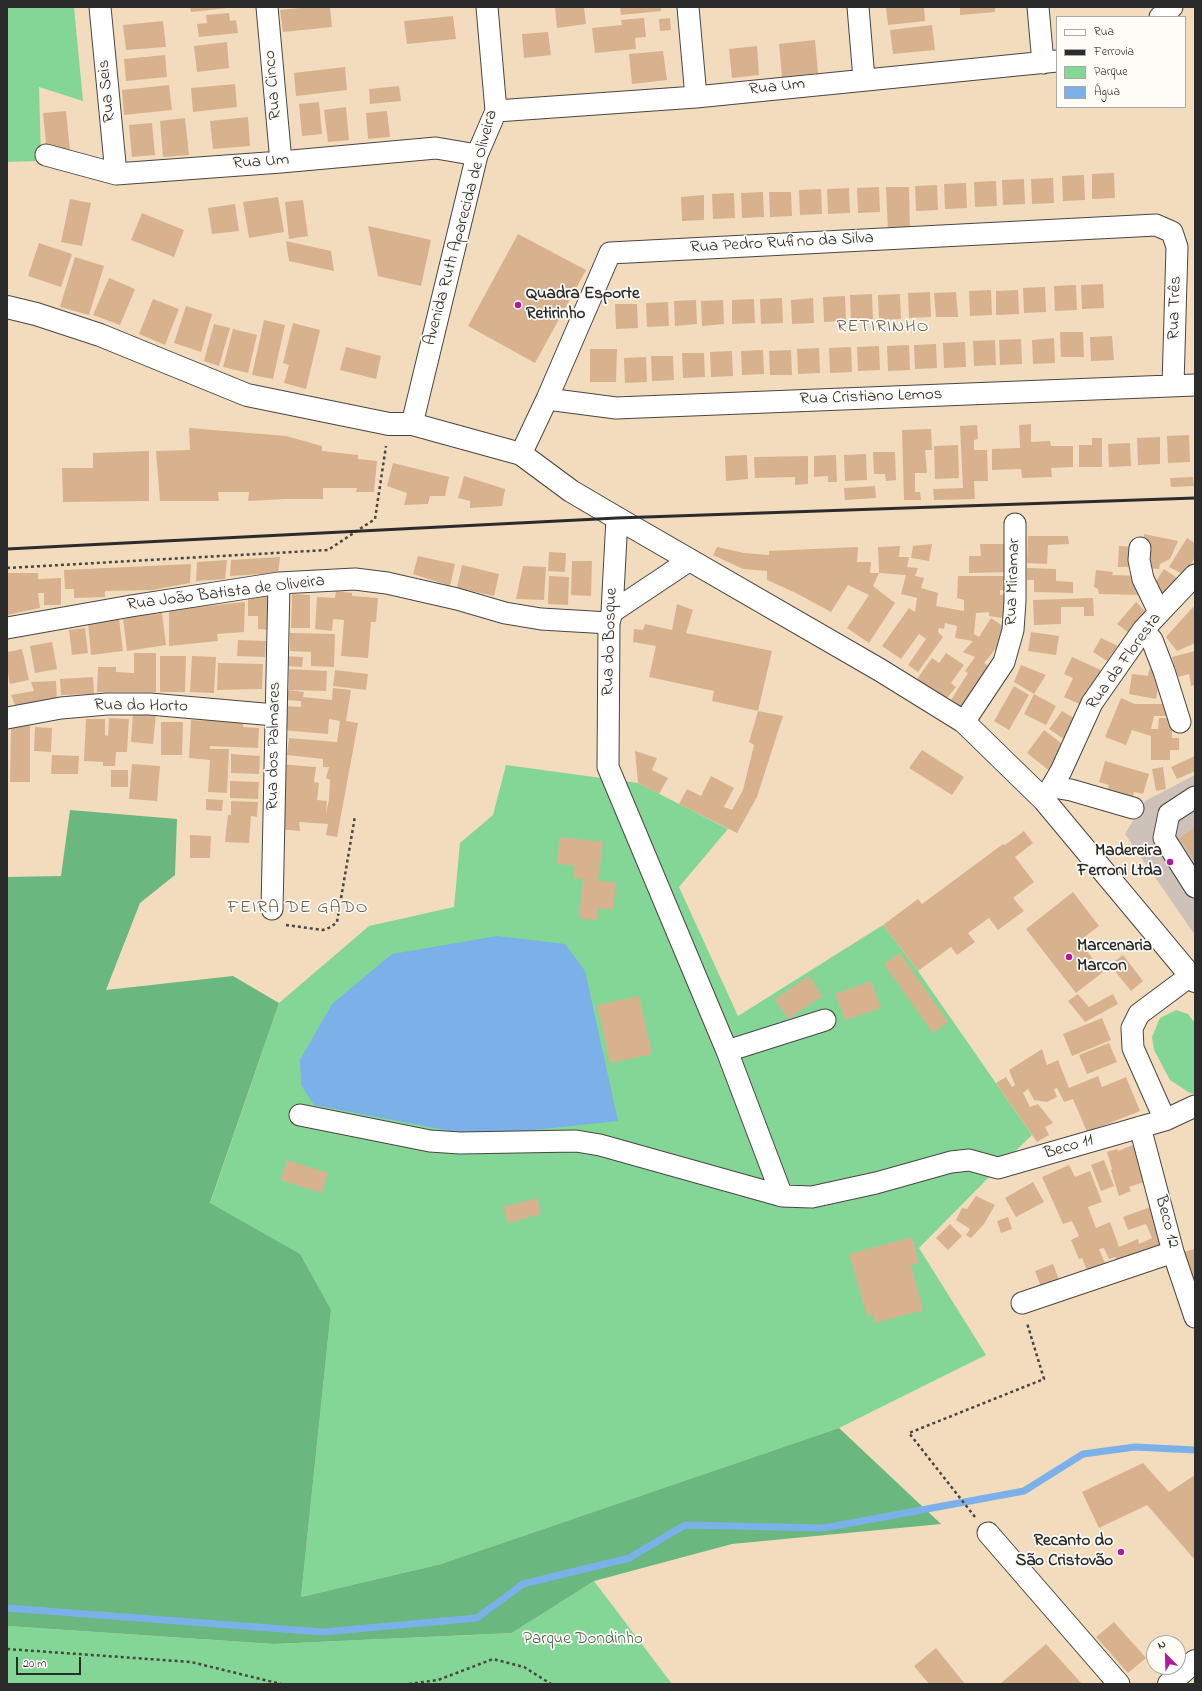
<!DOCTYPE html>
<meta charset="utf-8">
<style>
body{margin:0}
#map{position:relative;width:1202px;height:1691px;overflow:hidden;background:#f2dcbd;font-family:"Indie Flower",sans-serif}
canvas{display:block}
.frame{position:absolute;inset:0;border:8px solid #2b2b2b;pointer-events:none}
.legend{position:absolute;left:1056px;top:16px;width:130px;height:92px;box-sizing:border-box;background:#fdfcf7;border:1px solid #a9a8a5;margin:0;padding:5px 7px;list-style:none;font-size:12px;color:#2b2b2b}
.legend li{display:flex;align-items:center;gap:8px;height:20px}
.legend b{width:20px;border:1px solid #a9a8a5}
.north{position:absolute;left:1146px;top:1635px;width:40px;height:40px;box-sizing:border-box;background:#fdfcf7;border:1px solid #a9a8a5;border-radius:50%;rotate:337deg;font-size:11px;font-weight:700;line-height:16px;text-align:center;color:#2b2b2b}
.north::after{content:'';display:block;margin:auto;width:14px;height:18px;background:#b5179e;clip-path:polygon(50% 0,100% 100%,50% 72%,0 100%)}
.scale{position:absolute;left:16px;top:1657px;width:65px;height:18px;box-sizing:border-box;border:2px solid #2b2b2b;border-top:0;padding-left:5px;font-size:12px;line-height:14px;white-space:nowrap;color:#2b2b2b;-webkit-text-stroke:3px #fdfcf7;paint-order:stroke}
</style>
<div id="map">
<canvas width="1202" height="1691"></canvas>
<div class="frame"></div>
<ul class="legend">
<li><b style="height:5px;background:#fff"></b>Rua</li>
<li><b style="height:5px;background:#2b2b2b"></b>Ferrovia</li>
<li><b style="height:11px;background:#84d697"></b>Parque</li>
<li><b style="height:11px;background:#7bb0e9"></b>Água</li>
</ul>
<div class="north">N</div>
<div class="scale">20 m</div>
</div>
<script>
const ctx = document.querySelector('canvas').getContext('2d');
ctx.lineJoin = 'round';
function fillPath(path, color) { ctx.fillStyle = color; ctx.fill(path, 'evenodd'); }
const poly = rows => new Path2D(rows.map(r => 'M' + r).join(''));
function trace(path, color, width, dash) { ctx.strokeStyle = color; ctx.lineWidth = width; ctx.lineCap = dash ? 'butt' : 'round'; ctx.setLineDash(dash || []); ctx.stroke(path); }
function drawText(font, color, halo, rows, align = 'center') {
  ctx.font = font + ' "Indie Flower",sans-serif'; ctx.lineWidth = 3.5; ctx.setLineDash([]); ctx.textBaseline = 'middle'; ctx.strokeStyle = halo; ctx.fillStyle = color; for (const [text, x, y, turn = 0] of rows) {
    ctx.save(); ctx.translate(x, y); ctx.rotate((+turn || 0) * Math.PI / 180); ctx.textAlign = isNaN(turn) ? turn : align; if (halo) ctx.strokeText(text, 0, 0); ctx.fillText(text, 0, 0); ctx.restore();
  }
}
fillPath(poly([
 [1195,775,1195,935,1125,834,1145,801]
]), '#cec1ba');
fillPath(poly([
 [7,7,74,7,83,101,39,87,41,161,7,162],
 [506,765,638,783,728,829,679,887,738,1016,883,925,918,971,1032,1135,998,1168,919,1248,986,1355,839,1428,441,1564,301,1597,331,1310,210,1204,279,1003,369,926,454,907,460,843,493,815],
 [1176,1010,1188,1014,1195,1023,1195,1094,1190,1093,1170,1080,1154,1050,1152,1037,1160,1018],
 [594,1581,672,1684,7,1684,7,1626,274,1644,512,1633]
]), '#84d697');
fillPath(poly([
 [70,810,177,819,175,875,140,903,106,990,233,976,279,1003,210,1203,300,1254,331,1310,301,1597,441,1564,839,1428,941,1524,732,1544,594,1581,512,1633,274,1644,7,1626,7,877,61,876]
]), '#6bb780');
fillPath(poly([
 [497,936,565,944,585,971,618,1121,477,1136,314,1105,301,1085,300,1060,332,1004,392,954]
]), '#7bb0e9');
trace(poly([
 [7,1608,323,1632,477,1618,523,1584,629,1558,685,1525,824,1528,1024,1491,1083,1454,1135,1447,1195,1450]
]), '#7bb0e9', 7);
fillPath(poly([
 [190,7,227,7,227,8,191,12],
 [310,7,330,7,332,27,283,32,280,10],
 [555,7,584,7,586,24,557,28],
 [620,7,661,7,661,11,621,15],
 [886,7,924,7,925,21,888,25],
 [960,7,995,7,995,12,960,15],
 [229,13,230,21,236,20,238,33,199,37,197,24,207,23,206,15],
 [453,16,456,39,407,44,404,21],
 [644,18,646,37,635,38,636,49,595,53,592,28,622,25,621,20],
 [670,18,671,30,660,31,659,19],
 [163,21,166,47,126,50,123,25],
 [932,25,935,50,893,54,890,30],
 [548,32,551,55,524,58,522,34],
 [815,40,818,73,782,77,779,44],
 [227,42,229,68,197,72,194,46],
 [757,46,759,75,732,78,729,49],
 [663,51,667,80,632,84,629,54],
 [165,55,167,77,126,81,124,59],
 [345,67,347,90,296,96,294,73],
 [235,84,237,107,193,112,191,88],
 [169,85,172,110,124,115,122,90],
 [399,86,401,101,370,104,369,89],
 [319,102,322,134,302,136,299,104],
 [346,107,349,140,328,142,324,110],
 [66,111,70,150,47,153,43,113],
 [387,111,390,137,368,139,366,113],
 [248,117,250,146,213,149,210,121],
 [185,118,189,155,163,157,160,121],
 [152,123,155,155,132,157,129,125],
 [1114,173,1115,198,1092,199,1092,174],
 [1084,175,1085,200,1063,201,1062,176],
 [1053,178,1054,203,1032,204,1031,179],
 [1024,179,1025,204,1003,205,1002,180],
 [996,181,997,206,975,207,974,182],
 [966,183,967,208,945,209,944,184],
 [937,185,938,210,916,211,915,186],
 [879,187,880,212,858,213,857,188],
 [886,187,909,187,910,230,888,231],
 [849,188,850,213,828,214,827,189],
 [821,189,822,214,800,215,799,190],
 [763,192,764,217,742,218,741,193],
 [769,192,791,192,792,216,770,217],
 [734,193,735,218,713,219,712,194],
 [704,195,704,220,682,221,681,197],
 [278,197,284,232,249,238,243,202],
 [70,199,91,203,82,246,61,242],
 [303,200,308,236,289,239,285,202],
 [235,204,239,231,212,234,208,208],
 [142,213,184,230,174,257,131,240],
 [368,226,431,240,421,286,378,276],
 [518,234,586,270,535,363,468,326],
 [286,241,331,251,334,271,289,261],
 [39,243,72,254,61,287,28,276],
 [75,257,104,266,89,315,60,307],
 [109,278,135,289,120,325,93,315],
 [1103,284,1104,308,1082,309,1081,285],
 [1076,285,1077,310,1055,311,1054,286],
 [1045,287,1046,312,1024,313,1023,288],
 [991,290,992,315,970,316,969,291],
 [1018,290,1019,314,996,315,996,291],
 [930,292,931,317,909,318,908,293],
 [956,292,958,317,936,317,934,293],
 [872,294,873,319,851,320,850,295],
 [900,294,901,319,879,320,878,295],
 [845,296,846,321,824,322,823,297],
 [782,298,783,323,761,324,760,299],
 [813,298,814,323,792,324,791,300],
 [153,299,179,309,165,345,139,334],
 [754,299,755,323,732,324,732,300],
 [696,300,697,324,675,326,674,301],
 [723,300,724,324,702,326,701,301],
 [668,302,669,326,647,327,646,303],
 [615,304,637,304,638,328,616,329],
 [186,306,212,314,201,352,174,343],
 [264,320,285,325,273,379,252,375],
 [293,323,320,330,306,389,284,383,289,365,283,363],
 [214,324,230,328,219,366,204,361],
 [233,329,257,335,248,373,223,367],
 [1060,332,1083,332,1084,357,1061,357],
 [1112,336,1114,360,1091,361,1090,337],
 [1054,338,1055,363,1033,364,1032,340],
 [1021,339,1022,364,1000,365,999,340],
 [995,340,996,365,974,366,973,341],
 [965,342,966,367,944,368,943,343],
 [936,344,937,368,915,369,914,345],
 [909,345,910,370,888,371,887,346],
 [879,346,880,370,858,371,857,347],
 [346,347,381,356,376,379,340,370],
 [851,347,852,372,830,373,829,348],
 [819,348,820,373,798,374,797,349],
 [590,349,617,349,616,382,590,382],
 [763,350,764,374,742,375,741,351],
 [791,350,792,375,770,375,769,351],
 [732,351,733,376,711,377,710,352],
 [682,353,704,353,705,377,683,378],
 [651,356,673,356,674,380,652,381],
 [646,357,647,382,625,383,624,358],
 [1031,424,1031,442,1050,441,1051,446,1073,446,1073,467,1051,468,1052,477,1022,478,1021,469,992,470,992,449,1020,448,1019,425],
 [977,425,978,439,974,440,974,450,987,450,988,481,974,481,975,499,934,500,933,489,963,488,960,426],
 [189,428,286,436,322,446,322,451,358,455,358,459,377,461,374,492,356,492,357,488,323,488,323,499,285,499,248,501,249,492,218,492,219,501,160,501,156,451,190,450],
 [931,429,932,450,925,450,927,473,915,473,915,492,920,492,921,500,904,500,902,430],
 [1189,435,1190,462,1168,463,1167,436],
 [1160,437,1160,464,1138,465,1137,438],
 [1092,438,1102,438,1102,467,1079,467,1079,445,1092,445],
 [1130,443,1131,466,1109,467,1108,444],
 [958,445,959,478,935,479,934,446],
 [149,451,149,501,63,502,62,468,93,468,93,453],
 [873,452,895,452,896,480,886,481,885,474,874,474],
 [866,454,867,480,845,481,844,455],
 [747,455,748,479,726,481,725,456],
 [836,455,837,482,828,482,828,476,814,477,814,456],
 [808,456,808,484,795,485,795,477,755,478,754,457],
 [393,463,449,477,445,496,430,496,428,504,404,505,407,493,387,486],
 [464,476,505,489,502,506,470,508,470,501,458,498],
 [1193,477,1194,486,1171,487,1170,478],
 [875,486,876,498,845,500,844,488],
 [1144,534,1178,541,1170,559,1160,564,1159,569,1148,568,1142,562],
 [1028,536,1068,536,1069,544,1048,545,1047,564,1027,563],
 [1187,538,1195,543,1195,557,1185,575,1169,567],
 [932,544,929,561,911,558,913,546],
 [980,544,1012,544,1012,572,969,573,969,556,981,556],
 [900,546,899,557,909,557,907,567,918,568,915,576,924,578,921,588,938,593,936,606,964,611,964,600,957,598,958,576,1013,576,1013,590,1000,590,1000,595,1011,594,1009,619,989,616,989,612,976,613,974,634,979,637,991,618,1012,632,1006,651,997,647,984,663,996,671,969,712,951,700,968,673,965,671,975,657,963,652,973,641,955,638,957,626,945,623,944,629,939,628,938,632,943,637,918,672,908,665,926,639,919,634,901,659,882,646,909,608,915,612,917,598,901,594,906,575,879,573,878,547],
 [1119,546,1138,547,1137,567,1118,567],
 [717,547,744,553,769,555,769,551,858,547,857,562,871,562,870,573,879,573,873,586,895,603,869,643,847,628,869,595,848,585,831,612,796,593,767,580,767,571,743,569,713,555],
 [549,552,566,553,565,572,548,571],
 [418,556,455,564,450,586,413,574],
 [280,557,278,573,230,576,231,560],
 [227,560,225,579,196,581,197,562],
 [572,561,592,561,591,596,571,595],
 [191,564,190,583,152,590,105,591,105,597,74,598,74,589,65,589,64,570],
 [462,565,499,574,494,596,457,588],
 [523,566,546,567,544,600,516,599],
 [1027,568,1056,569,1056,581,1073,582,1073,593,1034,592,1034,580,1027,580],
 [1164,569,1177,578,1163,597,1152,587],
 [1096,570,1113,572,1112,575,1139,576,1140,595,1099,594,1098,589,1094,587],
 [7,573,38,573,38,579,61,578,61,605,44,605,44,593,38,593,40,608,7,615],
 [549,576,569,577,568,605,548,604],
 [336,591,352,593,352,596,378,598,376,622,371,622,368,658,341,656,344,620,333,619,332,631,315,629,317,597,335,598],
 [292,594,310,595,310,628,291,628],
 [271,596,270,630,258,629,258,616,248,616,248,598],
 [1093,598,1094,616,1084,616,1084,607,1061,607,1061,624,1034,625,1033,600],
 [245,602,244,632,217,634,218,641,169,646,169,610],
 [1136,602,1147,613,1129,633,1117,624],
 [677,604,693,610,686,633,772,651,758,711,712,701,714,691,649,677,656,646,633,642,634,629,643,630,645,624,672,630],
 [1193,607,1195,612,1195,643,1177,651,1166,637],
 [162,613,166,645,127,651,123,618],
 [119,619,123,651,91,655,88,623],
 [85,628,88,653,72,655,69,630],
 [1031,632,1059,636,1056,655,1028,651],
 [290,633,335,634,334,667,311,666,311,652,290,651],
 [1101,638,1118,646,1107,661,1093,652],
 [238,640,266,641,265,657,237,656],
 [52,642,57,669,35,673,30,646],
 [22,649,29,680,10,684,7,668,7,652],
 [1195,651,1195,685,1191,686,1189,674,1178,677,1172,657],
 [134,653,156,653,156,692,97,692,98,667,116,667,116,672,134,673],
 [946,653,964,665,951,683,956,687,947,698,917,679,932,658,939,663],
 [160,656,186,656,185,692,160,692],
 [192,656,216,657,214,693,190,692],
 [284,656,303,657,302,667,283,666],
 [1072,657,1101,670,1084,706,1064,697,1073,678,1064,674],
 [218,663,263,664,262,689,217,690],
 [1021,665,1046,675,1034,694,1014,682],
 [289,669,327,671,326,691,289,690],
 [1149,669,1161,672,1156,699,1129,694,1132,674,1148,676],
 [335,670,368,674,366,690,333,686],
 [93,677,94,694,61,695,60,679],
 [56,681,57,701,16,707,11,695,34,691,31,682],
 [1014,686,1029,695,1009,730,994,721],
 [333,688,351,690,346,721,358,723,337,837,326,835,328,824,299,822,300,831,276,829,278,764,316,767,314,782,319,783,317,800,327,801,326,814,329,799,330,780,326,778,329,767,323,767,323,759,287,755,289,738,337,742,340,721,329,719,328,734,282,730,284,706,301,707,301,701,286,700,287,690,304,692,303,697,332,700],
 [1034,694,1056,706,1046,725,1024,714],
 [1121,698,1135,704,1169,704,1169,716,1154,716,1151,729,1158,729,1159,718,1172,718,1172,738,1179,738,1179,750,1170,750,1170,760,1151,760,1151,736,1132,730,1126,745,1105,737],
 [758,711,783,716,757,797,737,833,679,804,687,789,701,796,711,776,734,788,724,807,732,810,743,790,754,745,749,742],
 [1062,711,1082,723,1071,744,1049,729],
 [133,713,156,714,153,744,131,742],
 [212,717,243,718,243,727,259,728,258,748,210,746,210,749,229,749,227,793,208,792,210,760,189,758,191,720,212,721],
 [109,718,129,719,127,752,116,752,115,766,103,766,103,762,84,761,86,719,105,719,105,735,108,736],
 [161,722,183,722,182,755,161,755],
 [11,725,30,725,30,782,10,782],
 [35,727,52,728,51,752,34,751],
 [1044,730,1069,749,1051,772,1027,753],
 [922,750,964,777,952,795,909,768],
 [635,751,657,758,652,770,668,778,659,794,638,783],
 [231,754,260,756,259,774,231,773],
 [52,755,79,756,78,774,51,774],
 [1195,756,1195,771,1177,779,1171,767],
 [1105,761,1149,774,1143,794,1134,792,1130,806,1105,799,1109,785,1099,782],
 [132,764,160,766,157,801,129,799],
 [1163,767,1166,789,1156,791,1152,769],
 [111,770,128,770,128,787,111,787],
 [230,781,259,782,258,799,230,798],
 [206,799,223,800,222,811,206,810],
 [231,801,258,802,257,817,251,816,249,843,225,842,228,815,231,815],
 [1195,827,1195,862,1179,838],
 [1024,831,1033,843,1015,857,1034,882,1013,898,1024,911,998,930,989,918,968,933,975,942,957,955,951,947,918,971,883,925,918,899,922,904,1003,844,1005,845],
 [190,835,211,836,210,858,190,858],
 [560,837,603,842,598,881,616,882,613,910,598,908,597,920,579,918,583,879,573,878,575,866,557,864],
 [1073,892,1099,926,1079,941,1103,972,1076,993,1026,929],
 [900,953,948,1022,933,1033,884,964],
 [1123,955,1143,981,1131,991,1110,965],
 [809,976,822,996,788,1019,775,999],
 [871,981,881,1008,845,1020,835,994],
 [1078,994,1089,1007,1113,994,1118,1004,1085,1022,1068,1001],
 [639,996,652,1054,610,1063,597,1005],
 [1102,1018,1111,1040,1072,1056,1063,1034],
 [1109,1043,1117,1062,1087,1074,1079,1055],
 [1042,1049,1047,1065,1058,1060,1069,1088,1098,1076,1102,1087,1126,1077,1140,1111,1087,1132,1073,1099,1064,1102,1057,1088,1054,1089,1057,1097,1047,1102,1034,1100,1028,1089,1023,1093,1030,1107,1038,1104,1053,1123,1045,1127,1049,1135,1037,1142,996,1083,1006,1077,1012,1087,1015,1085,1009,1070],
 [1133,1145,1144,1182,1129,1187,1131,1191,1119,1196,1111,1170,1112,1169,1107,1152,1117,1149,1118,1151],
 [287,1160,328,1173,322,1193,281,1180],
 [1104,1160,1114,1186,1101,1191,1091,1165],
 [1069,1165,1075,1177,1090,1171,1102,1202,1088,1207,1096,1228,1110,1222,1119,1247,1138,1239,1139,1244,1152,1238,1146,1224,1128,1230,1123,1217,1153,1206,1166,1243,1155,1247,1156,1251,1118,1263,1115,1257,1109,1259,1104,1248,1099,1249,1107,1268,1089,1275,1082,1258,1079,1259,1071,1240,1079,1236,1072,1221,1063,1224,1042,1177],
 [1033,1182,1044,1202,1016,1217,1005,1198],
 [976,1196,995,1205,984,1224,971,1238,966,1235,970,1229,956,1220,962,1208,967,1209],
 [537,1198,541,1214,508,1223,503,1207],
 [1008,1217,1012,1229,1001,1233,997,1221],
 [950,1224,962,1236,948,1250,936,1238],
 [912,1237,919,1263,911,1265,923,1310,875,1323,872,1314,867,1316,849,1254],
 [1195,1249,1195,1286,1183,1252],
 [1053,1264,1061,1285,1043,1292,1035,1271],
 [1143,1463,1169,1492,1195,1475,1195,1560,1147,1505,1099,1528,1082,1492],
 [1114,1622,1146,1658,1128,1673,1096,1637],
 [1046,1644,1082,1684,1000,1684],
 [936,1648,965,1684,929,1684,914,1666]
]), '#d8b28f');
const minor = poly([
 [100,7,116,174],
 [267,7,281,162],
 [688,7,696,97],
 [858,7,864,79],
 [1038,7,1043,63],
 [1160,17,1172,7],
 [496,111,696,97,1057,61],
 [46,155,116,174,281,162,436,148,477,155],
 [547,399,616,408,1195,385],
 [412,424,477,155,496,111,487,7],
 [521,454,547,399,610,253,1156,225,1172,232,1177,247,1173,385],
 [617,518,612,612,609,623,608,767,727,1051,782,1196,812,1197,876,1183,951,1162,969,1160,998,1168,1165,1120,1195,1106],
 [1140,548,1139,560,1143,579,1159,612],
 [612,612,690,560],
 [7,628,131,606,279,583,355,579,387,583,457,599,505,613,541,619,609,623],
 [1143,630,1152,640,1164,671,1180,722],
 [7,718,61,708,107,704,150,704,275,715],
 [964,722,1004,662,1013,630,1015,601,1015,524],
 [1053,787,1071,790,1133,808],
 [1195,797,1169,814,1164,838,1195,887],
 [1044,800,1061,771,1092,703,1143,630,1195,575],
 [272,909,279,583],
 [727,1051,825,1020],
 [300,1115,430,1141,460,1143,576,1141,600,1145,782,1196],
 [1165,1120,1133,1048,1132,1028,1139,1014,1190,976],
 [1140,1127,1173,1252,1195,1317],
 [1022,1303,1173,1252],
 [988,1533,1119,1684]
]);
const major = poly([
 [7,307,36,314,100,335,247,395,389,424,412,424,521,454,571,491,617,518,880,670,964,722,1044,800,1195,981],
 [1169,1684,1195,1661]
]);
trace(minor, '#494641', 23);
trace(major, '#494641', 24);
trace(poly([
 [7,568,328,550,375,519,386,446],
 [286,925,323,930,331,927,337,922,355,816],
 [975,1517,909,1433,1044,1379,1027,1323],
 [7,1649,191,1662,281,1684],
 [409,1684,438,1680,493,1659,524,1667,551,1684]
]), '#494641', 2.5, [3, 3]);
trace(minor, '#fff', 21);
trace(major, '#fff', 22);
trace(poly([
 [7,549,617,518,1195,498]
]), '#2b2b2b', 3);
for (const [x, y, r, color] of [
 [518,305,4,"#b5179e"],
 [1170,862,4,"#b5179e"],
 [1069,957,4,"#b5179e"],
 [1121,1552,4,"#b5179e"]
]) { const dot = new Path2D(); dot.arc(x, y, r, 0, 2 * Math.PI); ctx.fillStyle = color; ctx.fill(dot); trace(dot, '#fdfcf7', 1.5); }
drawText('17px', '#2b2b2b', '#fdfcf7', [
 ["Rua Cinco",274,85,-95],
 ["Rua Um",777,88,-6],
 ["Rua Seis",108,91,-96],
 ["Rua Um",261,163,-4],
 ["Avenida Ruth Aparecida de Oliveira",462,228,-75],
 ["Rua Pedro Rufino da Silva",782,244,-3],
 ["Rua Três",1176,308,-88],
 ["Rua Cristiano Lemos",871,398,-2],
 ["Rua Miramar",1014,582,-88],
 ["Rua João Batista de Oliveira",226,594,-7],
 ["Rua do Bosque",611,642,-88],
 ["Rua da Floresta",1125,662,-54],
 ["Rua do Horto",141,707,1],
 ["Rua dos Palmares",275,746,-89],
 ["Beco 11",1069,1148,-17],
 ["Beco 12",1166,1222,75]
]);
drawText('bold 17px', '#2b2b2b', '#fdfcf7', [
 ["Quadra Esporte",526,295],
 ["Retirinho",526,315],
 ["Madereira",1162,852,"right"],
 ["Ferroni Ltda",1162,872,"right"],
 ["Marcenaria",1077,947],
 ["Marcon",1077,967],
 ["Recanto do",1113,1542,"right"],
 ["São Cristovão",1113,1562,"right"]
], 'left');
drawText('17px', '#465e4b', '#fdfcf7', [
 ["Parque Dondinho",583,1640]
]);
ctx.letterSpacing = '1px';
drawText('18px', '#685a4e', '#fdfcf7', [
 ["RETIRINHO",883,328],
 ["FEIRA DE GADO",298,909]
]);
ctx.letterSpacing = '0px';
</script>
